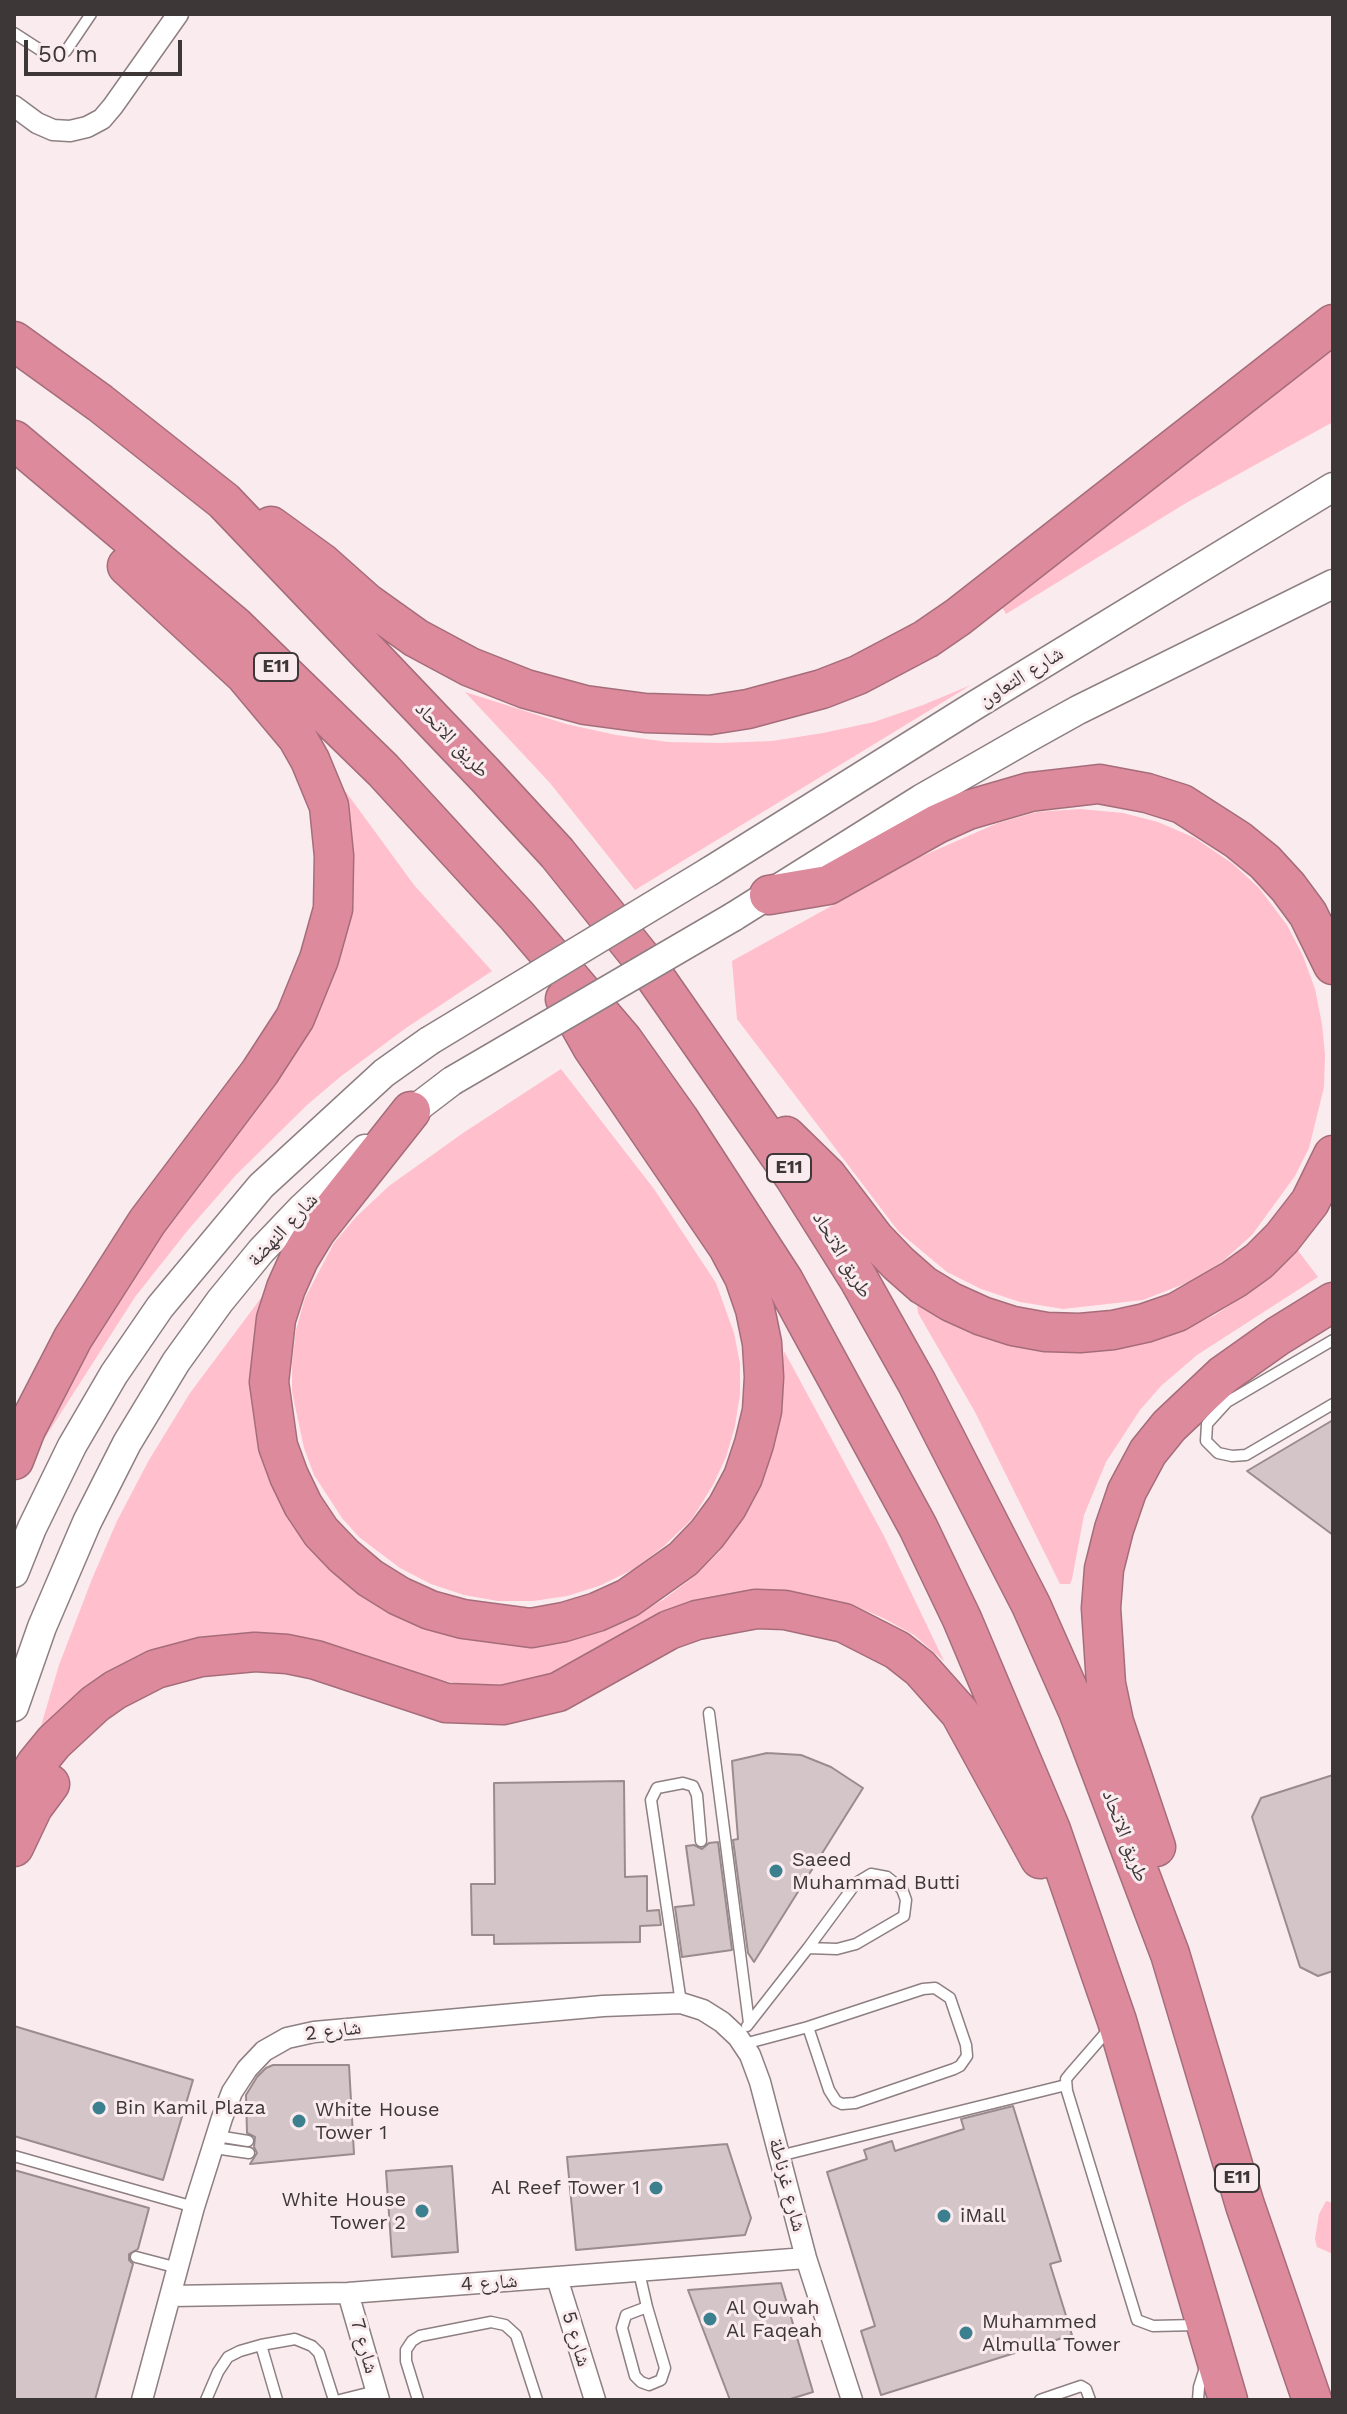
<!DOCTYPE html>
<meta charset="utf-8">
<style>
body{margin:0}
#map{position:relative;width:1347px;height:2414px;overflow:hidden;background:#faebee;font-family:"Work Sans",sans-serif}
canvas{display:block}
.frame{position:absolute;inset:0;border:16px solid #3d3738;pointer-events:none}
.scale{position:absolute;left:24px;top:40px;width:158px;height:36px;box-sizing:border-box;border:4px solid #3d3738;border-top:0;padding-left:10px;font-size:24px;line-height:28px;white-space:nowrap;color:#3d3738;-webkit-text-stroke:6px #faebee;paint-order:stroke}
</style>
<div id="map">
<canvas width="1347" height="2414"></canvas>
<div class="frame"></div>
<div class="scale">50 m</div>
</div>
<script>
const ctx = document.querySelector('canvas').getContext('2d');
ctx.lineJoin = 'round';
function fillPath(path, color) { ctx.fillStyle = color; ctx.fill(path, 'evenodd'); }
const poly = rows => new Path2D(rows.map(r => 'M' + r).join(''));
function trace(path, color, width, dash) { ctx.strokeStyle = color; ctx.lineWidth = width; ctx.lineCap = dash ? 'butt' : 'round'; ctx.setLineDash(dash || []); ctx.stroke(path); }
function drawText(font, color, halo, rows, align = 'center') {
  ctx.font = font + ' "Work Sans","Noto Naskh Arabic",sans-serif'; ctx.lineWidth = 6; ctx.setLineDash([]); ctx.textBaseline = 'middle'; ctx.strokeStyle = halo; ctx.fillStyle = color; for (const [text, x, y, turn = 0] of rows) {
    ctx.save(); ctx.translate(x, y); ctx.rotate((+turn || 0) * Math.PI / 180); ctx.textAlign = isNaN(turn) ? turn : align; if (halo) ctx.strokeText(text, 0, 0); ctx.fillText(text, 0, 0); ctx.restore();
  }
}
fillPath(poly([
 [1333,348,1333,422,1186,503,1006,614,1002,607,1045,572],
 [971,685,635,890,550,783,465,692,566,724,616,735,668,742,720,743,772,741,823,733,874,722,923,705],
 [346,792,414,885,492,971,406,1028,340,1077,307,1105,236,1175,188,1230,135,1297,41,1444,46,1429,88,1348,155,1243,279,1076,334,970,349,918,354,883,353,866,340,799,342,793],
 [1080,809,1123,813,1158,822,1195,838,1233,864,1259,888,1287,925,1303,956,1315,989,1322,1024,1325,1055,1324,1087,1309,1148,1295,1176,1252,1235,1223,1261,1189,1282,1143,1300,1063,1309,1020,1302,981,1289,947,1272,899,1232,737,1019,732,961,920,857,998,823,1037,812],
 [561,1069,654,1189,716,1283,734,1333,740,1364,740,1394,735,1426,726,1457,713,1485,692,1519,664,1546,634,1569,599,1586,567,1596,533,1601,498,1601,464,1595,431,1584,400,1568,359,1537,342,1518,314,1475,304,1448,292,1392,292,1363,296,1330,305,1298,334,1243,356,1217,389,1186,463,1133],
 [1296,1248,1318,1277,1197,1355,1161,1386,1140,1410,1106,1462,1084,1515,1072,1579,1070,1584,1060,1584,975,1412,918,1313,917,1304,1185,1329,1215,1315,1259,1286],
 [264,1294,258,1316,251,1374,335,1569,581,1637,613,1626,663,1600,692,1578,719,1552,753,1502,765,1475,774,1443,779,1411,784,1351,884,1536,944,1661,914,1635,883,1618,853,1605,804,1594,775,1592,557,1675,522,1683,485,1687,450,1682,411,1672,346,1649,298,1637,260,1633,217,1636,176,1643,135,1660,38,1736,59,1665,92,1579,117,1521,149,1460,190,1393],
 [1326,2201,1333,2203,1333,2254,1317,2247,1315,2239,1319,2214]
]), '#ffbfcc');
const building = poly([
 [1333,1420,1333,1535,1247,1471,1333,1420],
 [767,1753,801,1755,831,1767,863,1788,754,1962,748,1953,733,1840,738,1839,732,1761,767,1753],
 [1333,1775,1333,1971,1318,1976,1300,1967,1252,1817,1261,1798,1333,1775],
 [624,1781,625,1877,647,1876,647,1911,659,1910,661,1925,640,1926,640,1942,494,1944,494,1935,472,1935,471,1884,495,1884,494,1783,624,1781],
 [718,1842,732,1950,682,1957,675,1907,694,1905,686,1846,694,1845,702,1849,709,1843,718,1842],
 [14,2026,193,2080,163,2180,14,2136,14,2026],
 [273,2065,349,2065,354,2154,250,2164,257,2153,254,2147,255,2137,247,2133,246,2095,257,2077,266,2068,273,2065],
 [1013,2106,1061,2261,1050,2264,1072,2335,881,2395,861,2331,875,2326,827,2172,867,2159,864,2150,892,2141,895,2151,964,2129,961,2119,1013,2106],
 [727,2144,751,2218,745,2235,576,2250,567,2157,727,2144],
 [452,2166,458,2252,392,2257,386,2171,452,2166],
 [14,2170,149,2208,138,2249,129,2254,129,2260,133,2264,95,2400,14,2400,14,2170],
 [781,2283,813,2392,787,2400,730,2400,688,2290,781,2283]
]);
fillPath(building, '#d4c5c8');
trace(building, '#9a8c8e', 2);
const service = poly([
 [14,33,48,55,57,55,66,51,91,14],
 [1333,1340,1227,1402,1207,1424,1206,1441,1218,1453,1232,1456,1246,1455,1333,1404],
 [709,1713,749,2023],
 [871,1874,887,1877,902,1889,906,1900,904,1916,856,1944,837,1949,808,1948,856,1883,871,1874],
 [681,2003,651,1800,657,1788,683,1783,693,1786,697,1795,701,1841],
 [747,2026,808,1948],
 [1110,2028,1070,2074,1066,2079,1067,2091,1137,2320,1153,2326,1197,2325],
 [744,2044,808,2027,923,1989,935,1988,950,1998,966,2045,967,2056,960,2066,954,2069,855,2103,842,2104,836,2101,829,2090,808,2027],
 [217,2136,248,2141],
 [214,2148,249,2153],
 [14,2156,194,2207],
 [779,2156,1066,2085],
 [136,2257,178,2268],
 [639,2272,647,2307],
 [647,2307,665,2368,661,2380,649,2385,641,2382,635,2376,622,2328,626,2315,647,2307],
 [206,2400,218,2372,228,2357,240,2351,261,2345],
 [277,2400,261,2345,295,2339,312,2346,319,2353,334,2400],
 [340,2400,376,2391],
 [418,2400,406,2361,406,2350,412,2341,420,2336,491,2322,505,2325,516,2335,537,2400],
 [1040,2400,1081,2386,1086,2389,1090,2400],
 [1198,2400,1199,2387,1205,2368]
]);
const minor = poly([
 [14,106,37,123,53,130,70,131,87,127,102,119,113,106,178,14],
 [557,2278,595,2400],
 [348,2293,379,2400],
 [171,2296,348,2293,806,2258],
 [142,2400,194,2207,222,2118,232,2092,247,2069,264,2051,287,2038,314,2032,603,2006,681,2003,703,2010,722,2022,738,2037,750,2055,760,2082,806,2258,852,2400]
]);
const secondary = poly([
 [710,871,977,704,1333,487],
 [733,917,921,799,1024,740,1078,710,1333,584],
 [397,1123,452,1081],
 [14,1573,32,1528,72,1446,114,1374,160,1307,261,1186,384,1073,429,1041],
 [14,1707,42,1627,87,1522,127,1443,176,1362,220,1301,261,1251,302,1208,365,1149]
]);
const motorway = poly([
 [14,341,100,403,224,501,487,777,557,853,646,964,795,1178,858,1278,917,1383,1031,1605,1078,1711,1170,1954,1245,2205,1312,2400],
 [14,440,235,626,383,770,517,916,623,1040,679,1119,784,1281,918,1527,962,1619,1051,1830,1117,2021,1228,2400],
 [271,526,322,563,367,603,416,638,470,667,526,689,585,705,645,713,710,715,748,709,822,689,858,675,926,639,958,617,1333,324],
 [769,895,828,885,937,824,968,810,1030,792,1099,784,1147,793,1182,804,1238,840,1265,862,1288,887,1308,914,1333,965],
 [411,1111,316,1231,299,1259,286,1288,276,1319,269,1382,278,1446,289,1476,303,1505,321,1532,344,1556,370,1578,399,1596,430,1610,463,1619,531,1628,564,1622,597,1612,628,1598,683,1559,707,1534,727,1507,743,1477,754,1444,762,1411,764,1377,762,1343,755,1309,744,1277,728,1247,592,1047,565,999],
 [786,1136,827,1176,875,1239,898,1263,923,1285,951,1302,982,1316,1013,1326,1046,1332,1080,1333,1113,1330,1145,1323,1177,1312,1234,1279,1259,1261,1282,1238,1310,1202,1333,1155],
 [14,1460,26,1429,73,1338,147,1222,260,1072,295,1018,319,959,333,909,334,856,329,806,310,760,297,737,245,675,127,566],
 [14,1801,36,1764,54,1742,95,1704,115,1690,156,1669,201,1657,255,1652,287,1654,316,1660,446,1703,503,1705,558,1692,669,1630,697,1620,756,1609,785,1610,844,1623,897,1650,920,1668,960,1713,1040,1859],
 [14,1847,33,1807,50,1784],
 [1156,1847,1114,1722,1106,1684,1101,1608,1104,1569,1114,1529,1127,1491,1148,1452,1169,1426,1223,1375,1278,1336,1333,1302]
]);
trace(service, '#8d7f82', 13);
trace(minor, '#8d7f82', 23);
trace(secondary, '#8d7f82', 31);
trace(motorway, '#a56d7a', 41);
trace(service, '#fff', 10);
trace(minor, '#fff', 20);
trace(secondary, '#fff', 28);
trace(motorway, '#dd8a9d', 38);
const secondaryBridge = poly([
 [429,1041,710,871],
 [452,1081,733,917]
]);
trace(secondaryBridge, '#8d7f82', 31, []);
trace(secondaryBridge, '#fff', 28);
for (const [x, y, r, color] of [
 [776,1871,8,"#3c808f"],
 [99,2108,8,"#3c808f"],
 [299,2121,8,"#3c808f"],
 [656,2188,8,"#3c808f"],
 [422,2211,8,"#3c808f"],
 [944,2216,8,"#3c808f"],
 [710,2319,8,"#3c808f"],
 [966,2333,8,"#3c808f"]
]) { const dot = new Path2D(); dot.arc(x, y, r, 0, 2 * Math.PI); ctx.fillStyle = color; ctx.fill(dot); trace(dot, '#faebee', 3); }
for (const [x, y, w] of [
 [276,667,44],
 [789,1168,44],
 [1237,2178,44]
]) { const box = new Path2D(); box.roundRect(x - w / 2, y - 14, w, 28, 6); ctx.fillStyle = '#faebee'; ctx.fill(box); trace(box, '#3d3738', 2); }
drawText('bold 18px', '#3d3738', null, [
 ["E11",276,667],
 ["E11",789,1168],
 ["E11",1237,2178]
]);
drawText('20px', '#3d3738', '#faebee', [
 ["شارع التعاون",1021,677,-32],
 ["طريق الاتحاد",452,740,46],
 ["شارع النهضة",283,1230,-47],
 ["طريق الاتحاد",842,1255,59],
 ["طريق الاتحاد",1125,1836,69],
 ["شارع 2",333,2031,-7],
 ["شارع غرناطة",787,2185,75],
 ["شارع 4",489,2283,-4],
 ["شارع 5",576,2339,73],
 ["شارع 7",364,2346,74]
]);
drawText('20px', '#3d3738', '#faebee', [
 ["Saeed",792,1860],
 ["Muhammad Butti",792,1883],
 ["Bin Kamil Plaza",115,2108],
 ["White House",315,2110],
 ["Tower 1",315,2133],
 ["Al Reef Tower 1",640,2188,"right"],
 ["White House",406,2200,"right"],
 ["Tower 2",406,2223,"right"],
 ["iMall",960,2216],
 ["Al Quwah",726,2308],
 ["Al Faqeah",726,2331],
 ["Muhammed",982,2322],
 ["Almulla Tower",982,2345]
], 'left');
</script>
